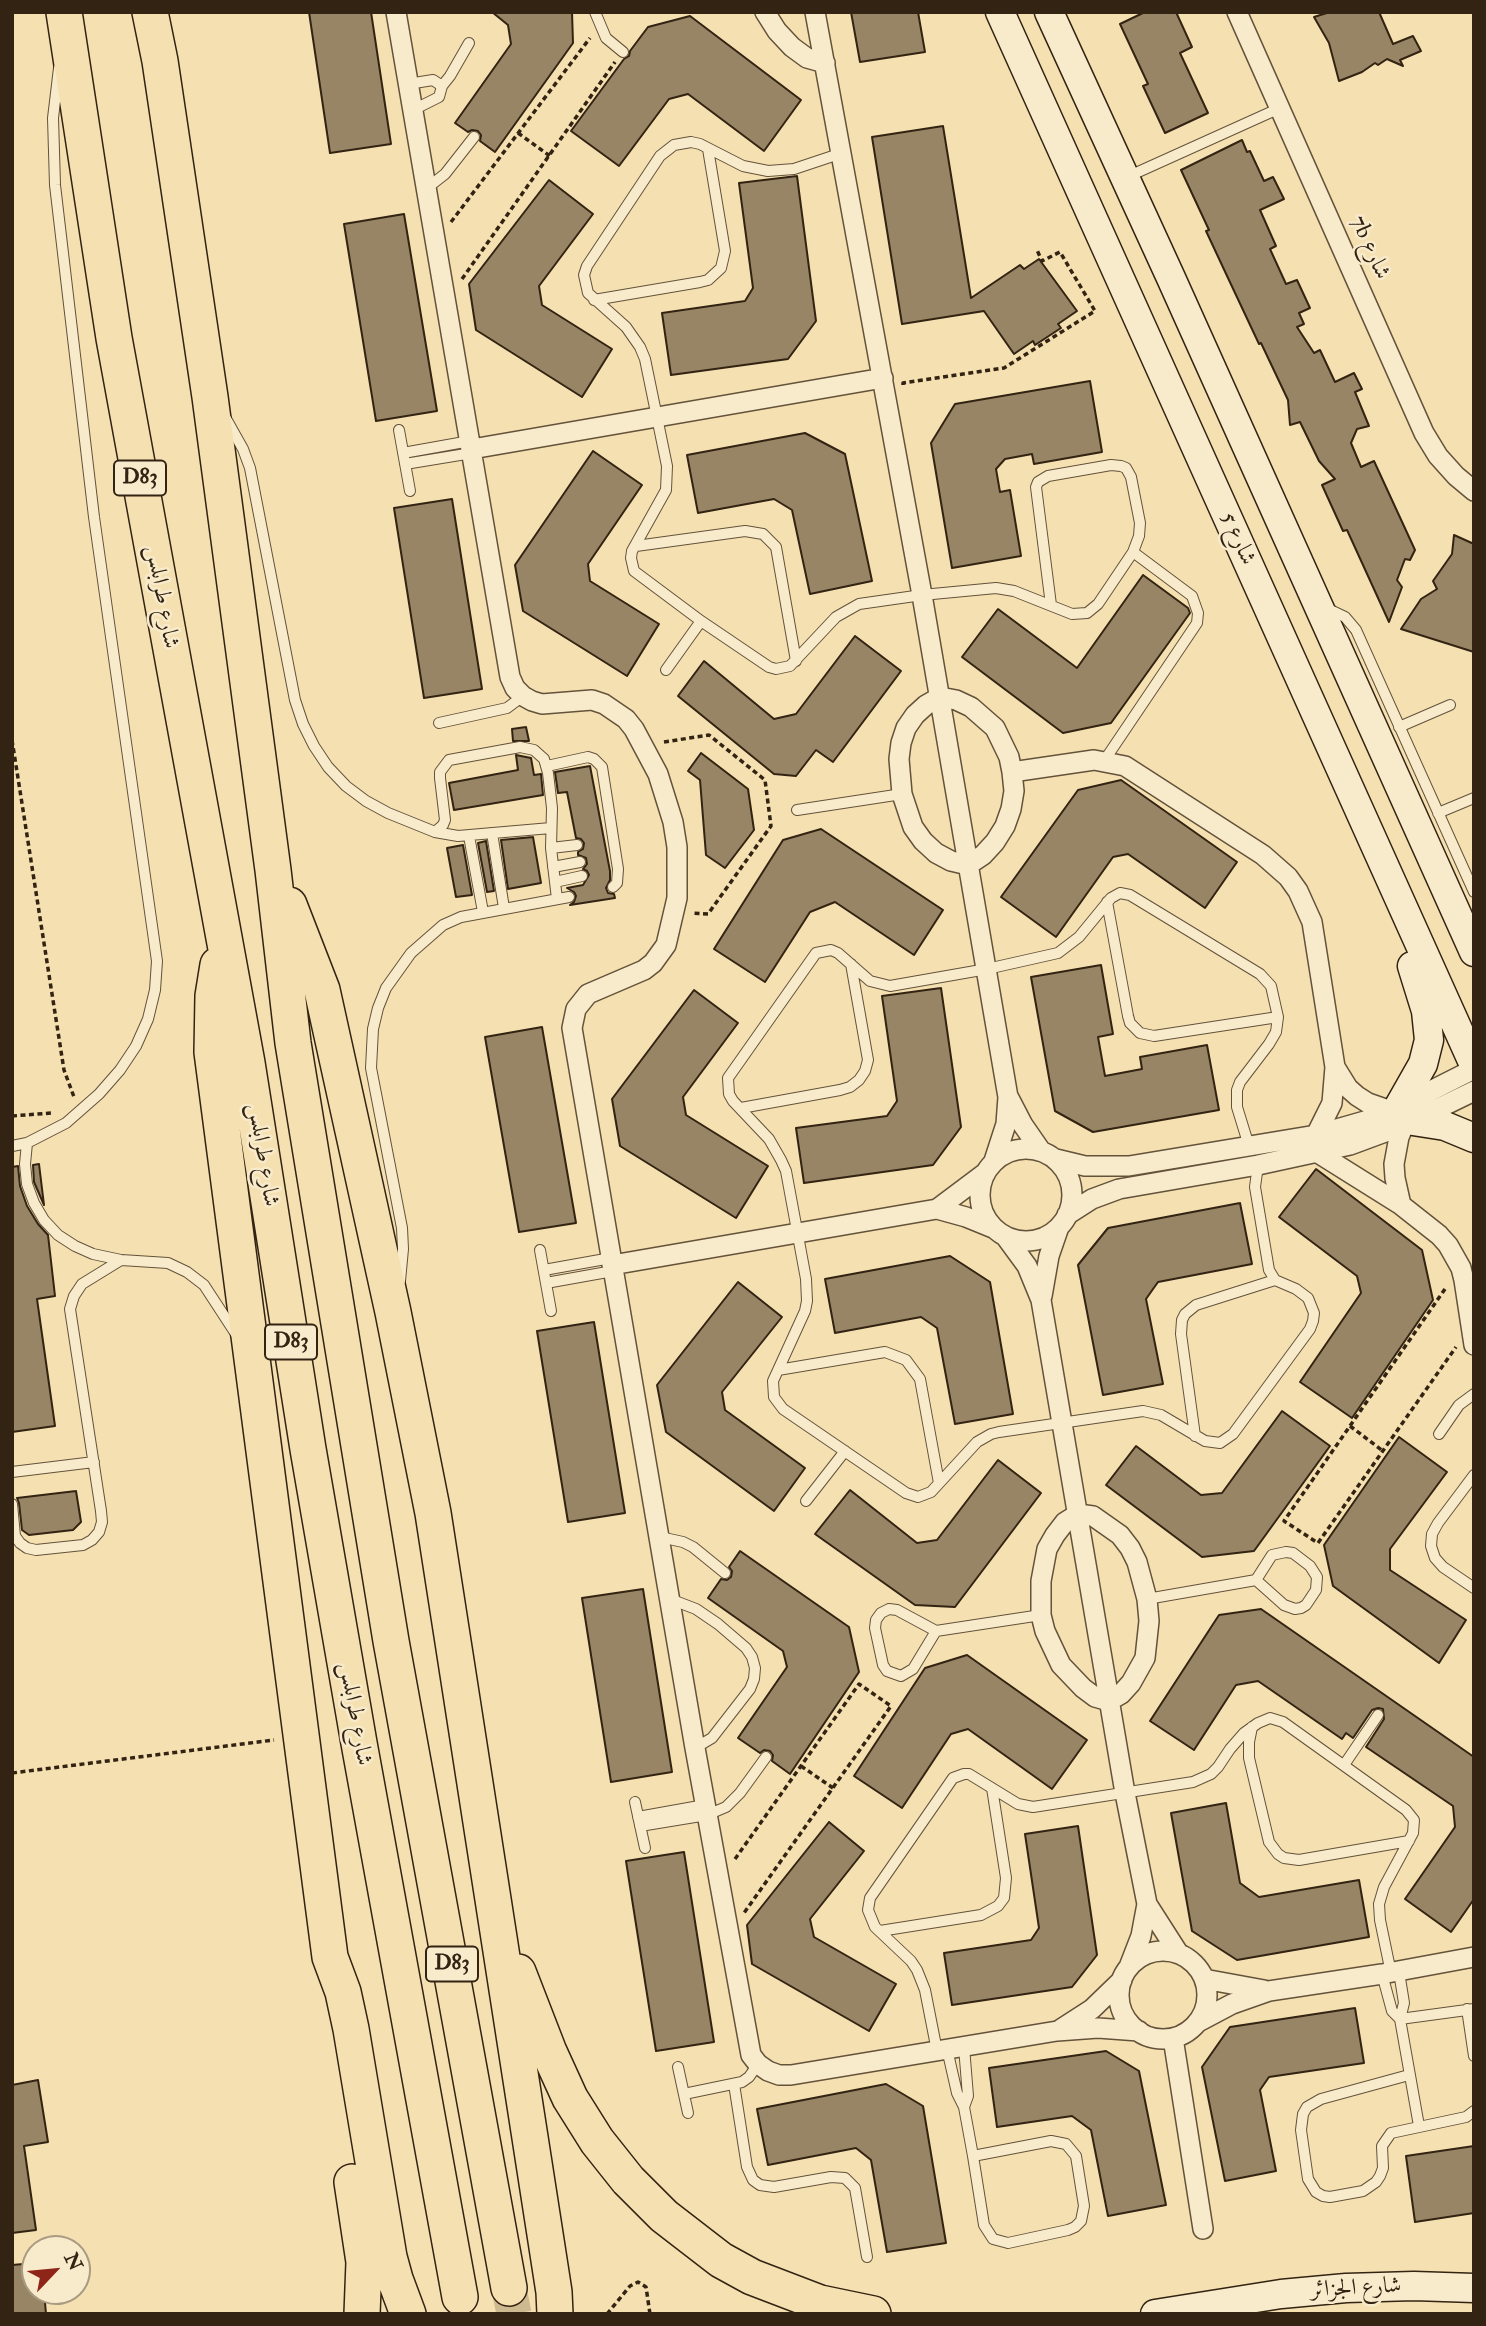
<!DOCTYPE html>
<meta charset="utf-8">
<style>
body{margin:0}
#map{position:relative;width:1486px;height:2326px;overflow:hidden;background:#f5e0b1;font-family:"IM FELL Double Pica",serif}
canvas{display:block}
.frame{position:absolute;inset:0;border:14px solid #332312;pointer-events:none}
.north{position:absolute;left:21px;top:2235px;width:70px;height:70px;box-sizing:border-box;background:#f8ebcc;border:2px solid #a99b82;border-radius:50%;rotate:64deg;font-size:19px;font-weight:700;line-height:28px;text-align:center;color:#332312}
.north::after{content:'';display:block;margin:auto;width:24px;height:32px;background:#8f2418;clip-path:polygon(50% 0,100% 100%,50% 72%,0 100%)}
</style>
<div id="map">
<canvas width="1486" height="2326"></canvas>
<div class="frame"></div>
<div class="north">N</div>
</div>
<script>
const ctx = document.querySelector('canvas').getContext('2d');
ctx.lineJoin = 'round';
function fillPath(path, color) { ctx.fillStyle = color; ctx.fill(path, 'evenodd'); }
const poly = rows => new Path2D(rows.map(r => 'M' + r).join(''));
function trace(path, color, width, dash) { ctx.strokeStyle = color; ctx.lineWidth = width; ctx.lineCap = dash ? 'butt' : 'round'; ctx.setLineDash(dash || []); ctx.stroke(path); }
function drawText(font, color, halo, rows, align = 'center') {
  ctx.font = font + ' "IM FELL Double Pica",Amiri,serif'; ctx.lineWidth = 5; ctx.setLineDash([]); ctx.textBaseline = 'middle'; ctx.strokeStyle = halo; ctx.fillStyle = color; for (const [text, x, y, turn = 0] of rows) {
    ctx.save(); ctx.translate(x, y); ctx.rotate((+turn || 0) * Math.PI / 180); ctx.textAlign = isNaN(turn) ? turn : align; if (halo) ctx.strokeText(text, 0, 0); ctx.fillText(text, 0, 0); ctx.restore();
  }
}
const building = poly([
 [309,12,371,12,391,144,330,153,309,12],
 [492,12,572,12,573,43,495,152,480,141,481,135,478,131,472,130,468,132,455,123,511,44,508,25,492,12],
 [851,12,918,12,925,52,860,62,851,12],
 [1145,12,1176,12,1192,47,1180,53,1208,113,1165,133,1143,86,1148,84,1120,24,1145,12],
 [1330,12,1379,12,1393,44,1413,36,1421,51,1400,60,1403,66,1387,59,1378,65,1375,63,1362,72,1339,81,1329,43,1314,17,1330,12],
 [690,16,801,100,764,151,688,94,669,99,619,166,571,131,624,59,629,56,630,51,648,27,690,16],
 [943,126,971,298,1020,265,1024,269,1039,259,1077,311,1058,324,1061,328,1035,345,1033,341,1014,354,984,311,902,324,872,137,943,126],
 [1242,140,1247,152,1250,151,1264,181,1273,177,1284,199,1260,210,1276,246,1270,249,1286,284,1297,280,1310,308,1299,313,1304,324,1297,327,1314,353,1320,350,1335,382,1354,373,1362,389,1355,392,1369,426,1357,429,1351,443,1361,467,1374,461,1415,550,1410,560,1405,559,1397,580,1402,587,1389,622,1347,530,1343,531,1322,485,1335,479,1319,461,1300,422,1290,425,1288,400,1261,343,1259,344,1228,278,1206,231,1209,230,1181,170,1242,140],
 [797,176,816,321,788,359,671,375,662,313,745,301,753,288,739,183,797,176],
 [549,180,593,214,539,286,542,305,612,349,582,397,476,330,469,284,549,180],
 [404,214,437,411,376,421,344,224,404,214],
 [1090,381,1102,452,1034,464,1032,454,1005,459,996,469,1000,492,1010,490,1021,556,952,568,931,443,955,404,1090,381],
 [805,433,845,454,872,581,810,594,792,510,774,499,698,513,687,455,805,433],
 [593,451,642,485,588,564,590,581,659,624,627,676,523,611,515,565,593,451],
 [452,499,482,689,424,698,394,508,452,499],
 [1454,535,1474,544,1474,652,1401,629,1421,599,1437,589,1433,581,1452,554,1454,535],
 [1143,575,1188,608,1190,613,1111,723,1063,733,962,657,998,609,1077,668,1143,575],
 [855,636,901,671,833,762,816,750,796,776,774,774,678,696,704,661,774,719,796,714,855,636],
 [526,727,529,741,513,741,512,729,526,727],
 [701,753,748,789,754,830,725,868,706,855,700,780,688,771,701,753],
 [516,755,531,758,534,775,541,774,543,795,454,810,449,783,518,770,516,755],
 [590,766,610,871,610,880,606,888,608,893,614,894,615,898,570,905,574,902,576,896,574,892,567,888,583,885,589,875,587,871,583,869,587,864,586,858,578,855,578,852,583,849,584,843,581,839,576,838,567,792,558,793,555,772,590,766],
 [1121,780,1237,862,1205,908,1128,854,1113,857,1056,937,1001,897,1078,790,1121,780],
 [821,829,943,910,914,955,835,902,810,912,765,982,714,949,783,840,821,829],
 [533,837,541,883,508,889,501,840,533,837],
 [486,841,494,891,487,892,478,843,486,841],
 [463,845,472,895,456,897,447,848,463,845],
 [1101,965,1113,1034,1098,1037,1105,1076,1142,1069,1140,1057,1207,1045,1219,1110,1093,1132,1055,1111,1031,977,1101,965],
 [941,988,961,1127,933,1165,804,1183,796,1128,887,1116,897,1101,882,996,941,988],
 [694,990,738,1023,683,1097,686,1115,768,1166,736,1218,620,1146,612,1099,694,990],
 [542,1027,576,1223,519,1232,485,1037,542,1027],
 [39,1164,44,1205,34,1182,33,1165,39,1164],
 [18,1166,20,1186,27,1206,38,1224,48,1235,55,1296,37,1299,55,1426,12,1432,12,1167,18,1166],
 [1316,1169,1422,1250,1433,1300,1352,1418,1300,1382,1361,1293,1357,1276,1279,1217,1316,1169],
 [1240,1203,1252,1264,1158,1282,1146,1299,1163,1384,1103,1395,1078,1265,1108,1228,1240,1203],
 [950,1256,990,1282,1013,1414,955,1424,937,1328,921,1317,835,1333,825,1279,950,1256],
 [738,1282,782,1317,722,1392,725,1410,805,1468,774,1511,666,1432,657,1385,738,1282],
 [594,1322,625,1513,568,1522,537,1331,594,1322],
 [1282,1411,1330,1446,1254,1551,1202,1557,1106,1485,1136,1446,1201,1495,1222,1493,1282,1411],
 [1399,1437,1447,1472,1390,1549,1390,1570,1466,1620,1439,1663,1333,1586,1324,1545,1399,1437],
 [998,1460,1041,1493,955,1607,915,1605,815,1534,850,1490,917,1543,937,1540,998,1460],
 [76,1491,81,1522,73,1530,29,1535,22,1530,19,1503,17,1498,76,1491],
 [740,1551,849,1627,859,1672,790,1774,772,1761,773,1755,770,1751,764,1750,760,1753,738,1738,787,1667,783,1651,708,1598,721,1579,727,1580,731,1577,732,1571,729,1567,740,1551],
 [643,1589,672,1772,611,1782,582,1598,643,1589],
 [1261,1609,1474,1757,1474,1899,1451,1932,1405,1899,1455,1827,1453,1806,1366,1747,1384,1719,1383,1709,1378,1708,1372,1710,1353,1738,1346,1733,1342,1739,1258,1681,1236,1685,1194,1750,1150,1721,1219,1615,1261,1609],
 [967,1655,1087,1740,1052,1789,968,1729,951,1734,902,1808,854,1776,925,1668,967,1655],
 [1226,1803,1240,1883,1259,1897,1359,1880,1369,1937,1237,1960,1192,1931,1171,1813,1226,1803],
 [829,1822,864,1851,810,1919,814,1937,896,1984,869,2031,752,1964,747,1925,829,1822],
 [1078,1826,1097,1955,1072,1987,952,2005,944,1953,1031,1940,1039,1928,1025,1834,1078,1826],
 [684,1852,714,2042,656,2051,626,1861,684,1852],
 [1355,2008,1364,2063,1269,2077,1260,2090,1276,2171,1225,2181,1202,2067,1230,2027,1355,2008],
 [1106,2051,1139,2071,1166,2205,1108,2216,1091,2130,1072,2116,997,2127,989,2068,1106,2051],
 [38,2080,48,2142,24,2146,36,2230,12,2233,12,2085,38,2080],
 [886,2084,923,2106,946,2243,887,2252,871,2160,856,2148,768,2165,757,2109,886,2084],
 [1474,2146,1474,2213,1415,2222,1406,2156,1474,2146],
 [35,2263,35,2291,44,2291,46,2314,12,2314,12,2265,35,2263]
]);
fillPath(building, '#988565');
trace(building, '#332312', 2);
trace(poly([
 [509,2288,514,2314]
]), '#ceba91', 35, [35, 18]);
const lane = poly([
 [595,12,606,38,623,52],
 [408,84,433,80,442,86,439,97,413,110],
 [442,86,450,76,469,43],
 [842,153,794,169,768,171,743,166,700,144,691,142,674,145,660,156,587,266,584,275,588,293,626,327,640,347,645,359,667,466,666,490,632,551,631,558,634,571,701,621,769,667,776,669,790,666,836,617,859,604,922,595,996,588,1014,591,1072,614,1087,613,1098,604,1133,552,1139,536,1140,523,1131,477,1126,468,1121,466,1111,465,1048,476,1038,482,1036,487,1051,605],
 [1127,177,1280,108],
 [427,188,445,174,474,137],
 [594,300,700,282,708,280,721,268,725,251,708,149],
 [225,417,243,449,250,468,295,700,303,724,314,746,328,767,346,786,366,801,388,813,435,832,458,836,551,828],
 [399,430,410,491],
 [403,453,470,441],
 [405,464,472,453],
 [636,546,745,531,763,534,776,547,796,661],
 [1326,608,1345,617,1356,630,1474,892],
 [666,670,701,621],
 [439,723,507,708,523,696],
 [1399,727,1450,705],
 [1104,761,1197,623,1198,613,1192,596,1133,552],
 [547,766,588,757,594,759,602,767,618,869,617,883,613,887],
 [797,810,902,794],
 [1438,813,1474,798],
 [435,832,443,825,445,820,440,778,440,772,449,760,520,747,534,750,544,759,548,773,552,808,551,848,557,899],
 [492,833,504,908],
 [469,836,483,912],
 [551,848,577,845],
 [553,867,580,862],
 [555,882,582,876],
 [1107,902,1128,1016,1130,1023,1140,1033,1154,1036,1278,1017],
 [741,1108,840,1090,850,1087,859,1080,865,1071,868,1060,851,964],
 [27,1143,25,1164,27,1184,34,1203,44,1220,58,1235,75,1246,93,1254,121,1260,168,1263,187,1272,204,1285,236,1334],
 [12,1146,27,1143,66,1123,99,1094,120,1070,136,1046,148,1019,155,990,157,961,94,517,55,185,53,118,59,68],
 [1249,1146,1237,1107,1237,1090,1240,1082,1269,1044,1276,1032,1278,1017,1271,986,1260,974,1130,895,1120,893,1111,898,1079,937,1058,953,987,969,890,986,870,981,838,953,831,950,816,953,728,1078,729,1094,733,1101,769,1139,781,1160,786,1171,806,1279,807,1301,805,1311,773,1381,774,1397,783,1409,906,1493,918,1497,931,1492,977,1442,991,1434,999,1432,1143,1411,1161,1415,1205,1441,1220,1443,1233,1434,1310,1329,1313,1321,1314,1313,1308,1298,1296,1289,1275,1280,1269,1270,1255,1187,1258,1165],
 [540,1250,551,1311],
 [544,1270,611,1258],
 [400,1281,403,1249,402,1228,371,1068,373,1029,378,1008,386,988,411,953,443,925,461,917,569,897],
 [546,1283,613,1271],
 [778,1370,885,1352,906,1360,920,1379,939,1483],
 [1439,1434,1459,1405,1474,1394],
 [1195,1436,1181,1334,1182,1320,1185,1314,1196,1305,1275,1280],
 [12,1472,94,1462],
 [1474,1475,1438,1523,1432,1534,1431,1546,1435,1558,1443,1567,1474,1588],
 [806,1501,845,1451],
 [12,1504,15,1536,20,1543,27,1548,36,1550,83,1545,92,1540,99,1532,102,1522,101,1511,70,1309,74,1296,82,1284,121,1260],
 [660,1537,683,1542,693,1547,725,1573],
 [1286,1552,1293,1553,1310,1566,1317,1577,1316,1590,1306,1605,1301,1608,1295,1609,1284,1605,1256,1580,1272,1555,1286,1552],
 [670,1599,696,1609,718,1624,746,1648,752,1657,755,1668,754,1679,750,1689,712,1738,695,1748],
 [1147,1599,1256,1580],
 [889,1609,897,1610,936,1631,913,1669,901,1676,887,1671,883,1665,875,1628,876,1620,881,1613,889,1609],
 [936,1631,1041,1615],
 [1252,1727,1249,1742,1249,1758,1269,1842,1278,1854,1284,1858,1299,1860,1409,1841],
 [1344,1765,1378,1715],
 [635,1802,645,1848],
 [638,1817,705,1805],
 [640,1826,707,1815,726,1807,740,1793,766,1757],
 [880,1931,981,1915,998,1906,1004,1898,1006,1878,992,1788],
 [1399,1972,1404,2003,1400,2019,1419,2126],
 [1382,1974,1392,2011,1400,2019,1474,2009],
 [1467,2009,1474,2056],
 [964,2047,968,2096,964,2107],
 [947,2049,957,2093,964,2107,973,2156],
 [937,2051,925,1990,917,1970,911,1961,875,1927,868,1910,870,1898,953,1778,964,1774,969,1774,1018,1804,1033,1807,1193,1782,1211,1774,1218,1767,1230,1749,1244,1733,1258,1723,1270,1718,1283,1722,1406,1810,1414,1820,1413,1833,1384,1887,1379,1904,1380,1920,1391,1973],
 [678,2067,688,2113],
 [1409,2075,1321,2099,1307,2107,1303,2114,1301,2130,1308,2179,1316,2192,1323,2196,1330,2197,1363,2191,1376,2182,1380,2176,1383,2168,1382,2146,1391,2133,1466,2117,1474,2111],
 [734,2084,747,2167,753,2180,760,2185,774,2187,831,2177,845,2178,855,2188,867,2257],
 [684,2094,742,2082,749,2077,758,2064],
 [1051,2141,1066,2144,1076,2156,1084,2206,1081,2221,1075,2227,1068,2230,1008,2243,993,2239,984,2225,973,2156,1051,2141]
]);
const street = poly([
 [396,12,510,677,515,688,523,696,532,701,542,704,592,700,604,704,626,719,634,729,658,774,673,822,677,847,677,898,666,945,653,963,644,970,588,994,576,1009,572,1028,695,1748,751,2055,758,2064,768,2071,779,2075,791,2075,1057,2031,1098,2028,1139,2031],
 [765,12,777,31,792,47,807,58,825,63],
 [815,12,922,595,1008,1097,1006,1124,994,1161],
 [1237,12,1424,433,1438,456,1456,476,1474,491],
 [472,449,883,378],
 [940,697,956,700,971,707,995,728,1009,757,1012,772,1014,791,1011,809,1005,826,995,842,983,855,968,865,951,861,936,853,923,841,913,827,902,794,899,759,901,743,906,728,915,715,926,705,940,697],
 [1012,772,1094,760,1125,766,1263,855,1288,877,1298,891,1312,922,1335,1067,1332,1103,1316,1135,1318,1153,1401,1205,1439,1235,1448,1245,1461,1268,1464,1280,1474,1345],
 [1335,1067,1348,1088,1357,1096,1368,1103,1391,1111],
 [1009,1098,1023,1125,1041,1151],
 '980 1195a46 46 0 1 1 92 0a46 46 0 1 1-92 0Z',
 [1056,1159,1085,1166,1129,1166,1316,1135,1379,1117,1474,1069],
 [1401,1205,1395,1178,1394,1164,1399,1137,1404,1125],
 [937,1209,985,1173],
 [1067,1215,1092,1199,1119,1189,1258,1165,1350,1145,1404,1125,1474,1091],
 [1005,1236,1027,1266,1041,1300,1125,1793,1147,1904,1179,1954],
 [612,1265,937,1209,966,1217,993,1228],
 [1042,1296,1049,1256,1059,1227],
 [1078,1514,1093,1516,1120,1535,1130,1548,1137,1562,1147,1599,1149,1621,1145,1658,1131,1683,1121,1694,1109,1701,1095,1697,1083,1688,1061,1665,1045,1631,1041,1615,1041,1581,1047,1549,1055,1535,1065,1522,1078,1514],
 '1119 1995a44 44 0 1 1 88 0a44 44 0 1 1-88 0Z',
 [1129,1967,1141,1936,1147,1904],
 [1204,1979,1264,1990],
 [1198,2022,1232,2004,1269,1991,1382,1974,1474,1957],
 [1061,2029,1092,2009,1122,1980],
 [1173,2038,1203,2229]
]);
const secondary = poly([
 [1000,12,1474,1065],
 [1049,12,1171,278,1474,952],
 [1398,1108,1423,1064,1429,1040,1426,1011,1412,966],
 [1413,1121,1445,1126,1474,1138],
 [1155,2314,1281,2294,1346,2288,1414,2286,1474,2288]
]);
const highway = poly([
 [64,12,114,338,247,1063,308,1449,359,1743,460,2297],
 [150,12,160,61,210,397,273,870,293,1043,391,1641,509,2288],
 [289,905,322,990,393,1312,433,1513,554,2292,555,2314],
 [218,965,213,996,212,1052,330,1957,343,1992,351,2029,389,2257,395,2279,408,2314],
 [518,1972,549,2052,570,2098,597,2141,628,2180,664,2216,721,2260,752,2277,820,2303,873,2314],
 [352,2182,364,2262,362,2314]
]);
trace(lane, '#64523a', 12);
trace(street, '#64523a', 22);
trace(secondary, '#332312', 31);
trace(highway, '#332312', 38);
trace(poly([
 [518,133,550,156],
 [451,222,590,38],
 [462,279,615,62],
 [903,385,903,383,1004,368,1095,311,1060,252,1042,261,1037,250],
 [12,740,64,1070,74,1097],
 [664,742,709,735,765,780,771,826,708,914,691,913],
 [12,1116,52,1113],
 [1445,1289,1284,1521,1318,1543,1456,1347],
 [1350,1426,1383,1451],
 [801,1766,833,1788],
 [12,1773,274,1740],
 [735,1859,859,1684,891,1706,744,1913],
 [607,2314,630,2286,638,2282,646,2287,650,2314]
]), '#332312', 3.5, [5, 3.5]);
trace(lane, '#f8ebcc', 10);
trace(street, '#f8ebcc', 19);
trace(secondary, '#f8ebcc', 28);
trace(highway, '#f5e0b1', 35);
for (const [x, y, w] of [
 [140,478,52],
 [291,1342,52],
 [452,1964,52]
]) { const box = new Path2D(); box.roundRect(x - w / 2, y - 17.5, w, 35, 5); ctx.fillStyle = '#f8ebcc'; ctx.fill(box); trace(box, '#332312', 2); }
drawText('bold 21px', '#332312', null, [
 ["D83",140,478],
 ["D83",291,1342],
 ["D83",452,1964]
]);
drawText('23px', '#332312', '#f8ebcc', [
 ["7b شارع",1369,248,66],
 ["شارع 5",1237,539,66],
 ["شارع طرابلس",161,597,80],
 ["شارع طرابلس",262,1155,81],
 ["شارع طرابلس",354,1714,80],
 ["شارع الجزائر",1356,2289,-3]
]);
</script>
